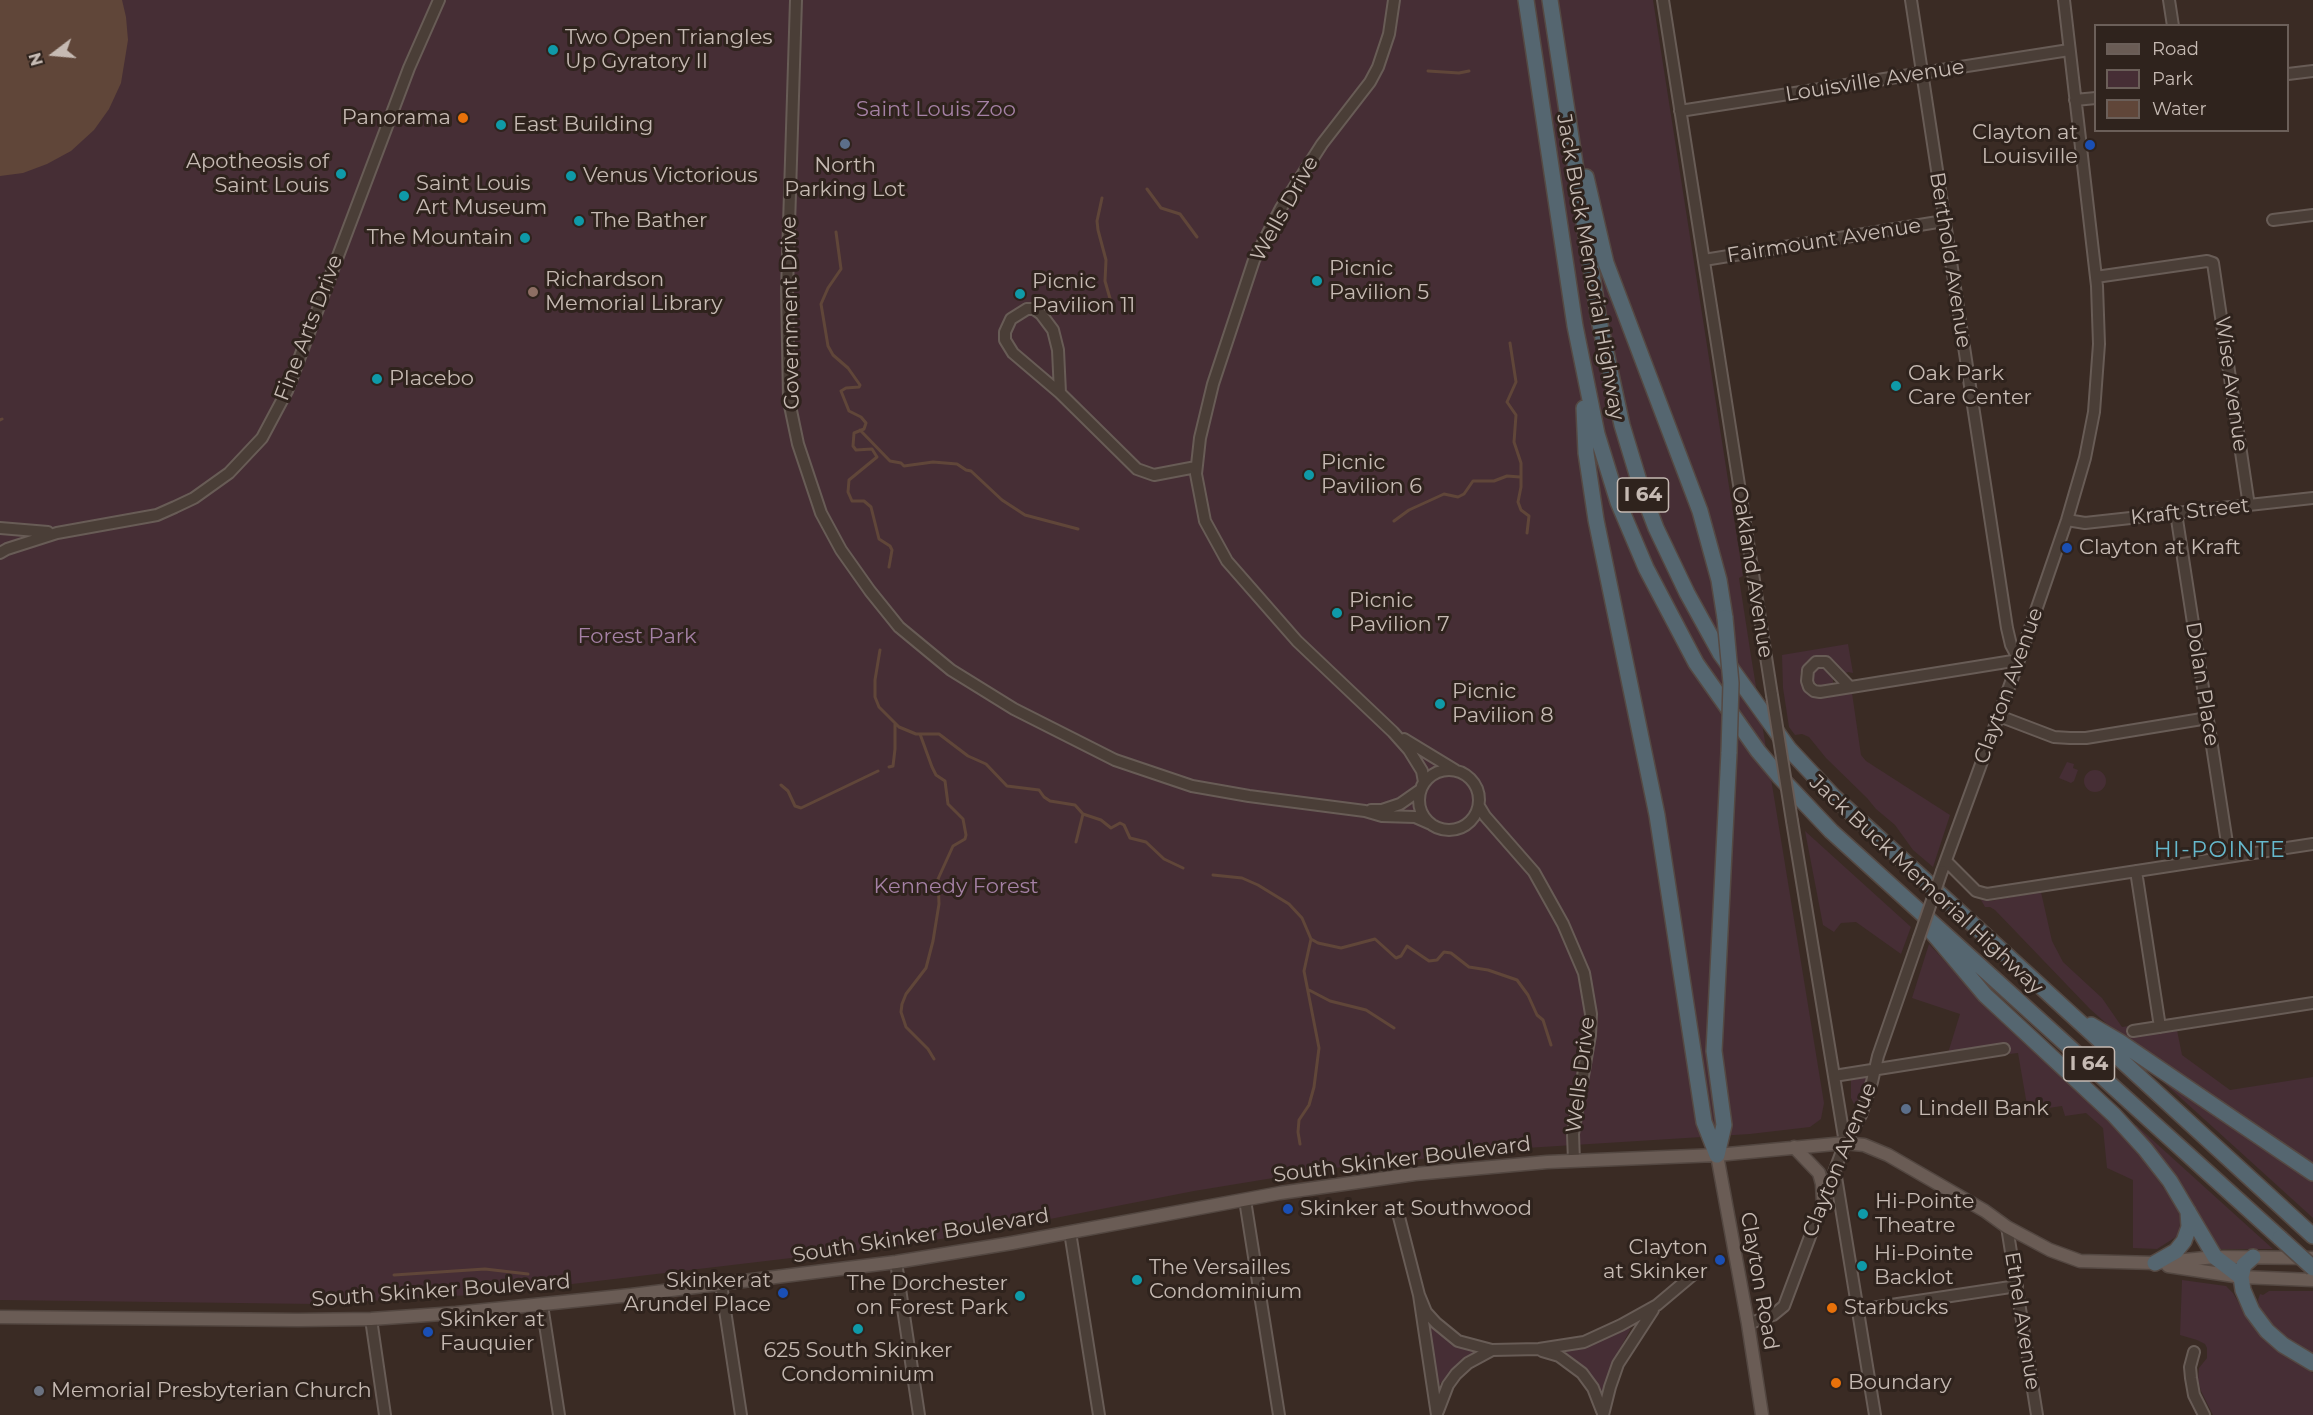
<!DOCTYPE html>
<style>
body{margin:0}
#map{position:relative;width:2313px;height:1415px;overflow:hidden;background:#3a2b24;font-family:Montserrat,sans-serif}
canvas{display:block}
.legend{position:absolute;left:2094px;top:24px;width:195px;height:108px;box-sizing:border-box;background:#2f231d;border:2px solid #6b5f59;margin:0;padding:8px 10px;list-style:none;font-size:18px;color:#c6bab3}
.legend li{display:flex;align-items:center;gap:12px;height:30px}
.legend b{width:30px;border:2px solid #6b5f59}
.north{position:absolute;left:24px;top:24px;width:60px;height:60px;-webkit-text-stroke:4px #2f231d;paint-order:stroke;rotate:254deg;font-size:16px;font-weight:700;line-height:24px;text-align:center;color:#c6bab3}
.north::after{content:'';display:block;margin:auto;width:21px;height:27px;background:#c6bab3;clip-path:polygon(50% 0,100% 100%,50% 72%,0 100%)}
</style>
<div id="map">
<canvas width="2313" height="1415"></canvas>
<ul class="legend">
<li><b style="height:8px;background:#6a5c55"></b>Road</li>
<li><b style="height:16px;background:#462e35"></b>Park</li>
<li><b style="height:16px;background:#604639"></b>Water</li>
</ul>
<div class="north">N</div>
</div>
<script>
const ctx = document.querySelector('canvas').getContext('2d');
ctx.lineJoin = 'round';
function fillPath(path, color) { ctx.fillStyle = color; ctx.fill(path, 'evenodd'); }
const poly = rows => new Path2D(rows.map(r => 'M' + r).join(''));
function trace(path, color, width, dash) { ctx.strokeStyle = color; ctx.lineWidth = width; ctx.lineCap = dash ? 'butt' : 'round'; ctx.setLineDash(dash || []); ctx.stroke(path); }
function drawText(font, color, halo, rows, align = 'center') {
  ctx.font = font + ' Montserrat,sans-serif'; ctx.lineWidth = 6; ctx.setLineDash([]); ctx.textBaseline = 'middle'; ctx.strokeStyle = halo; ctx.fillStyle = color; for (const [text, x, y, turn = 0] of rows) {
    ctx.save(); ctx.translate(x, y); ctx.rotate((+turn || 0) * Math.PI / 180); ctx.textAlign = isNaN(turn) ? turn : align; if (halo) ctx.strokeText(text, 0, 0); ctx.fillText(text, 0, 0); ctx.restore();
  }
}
fillPath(poly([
 [0,0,1653,0,1743,576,1739,578,1751,656,1824,1103,1821,1119,1810,1127,1750,1134,1526,1148,1334,1168,1194,1191,978,1233,909,1244,488,1294,317,1304,0,1300],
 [1848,644,1853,673,1848,672,1844,674,1834,661,1826,657,1816,657,1807,661,1803,667,1800,674,1802,683,1806,690,1820,697,1852,693,1861,755,1866,761,1950,815,1933,867,1913,850,1895,825,1876,809,1867,798,1826,758,1809,737,1802,734,1795,735,1789,727,1783,688,1782,655],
 [1822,668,1826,669,1833,678,1833,684,1821,686,1815,683,1812,675,1817,669],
 [2067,762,2074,764,2073,768,2078,770,2074,781,2071,783,2059,778],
 '2084 781a11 11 0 1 1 22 0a11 11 0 1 1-22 0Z',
 [1805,831,1911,927,1901,954,1856,922,1841,923,1834,932,1823,925],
 [2041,892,2052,941,2063,962,2102,998,2122,1027,2129,1026,2132,1036,2177,1030,2182,1055,2230,1090,2313,1077,2313,1163,2130,1041,2108,1025,2090,1009,1995,910,1990,907,1985,907,1981,900,1990,901],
 [1929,944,1997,1018,2099,1111,2146,1163,2179,1210,2180,1222,2179,1235,2157,1249,2133,1248,2133,1180,2107,1168,2103,1128,2086,1113,2065,1116,2062,1106,2028,1111,2018,1053,2009,1054,2007,1044,1948,1053,1960,1014,1912,998],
 [1868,1077,1857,1110,1851,1098,1851,1080],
 [2161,1080,2166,1080,2313,1181,2313,1218],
 [2136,1125,2273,1249,2218,1249,2134,1127],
 [2182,1280,2226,1286,2233,1293,2253,1327,2263,1339,2313,1373,2313,1415,2213,1415,2201,1391,2198,1379,2199,1368,2207,1358,2207,1348,2205,1344,2197,1340,2180,1335],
 [2269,1291,2313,1291,2313,1357,2287,1341,2265,1319,2259,1308,2258,1300,2260,1294,2263,1295],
 [1430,1323,1476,1351,1460,1361,1439,1385,1428,1324],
 [1629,1326,1630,1330,1615,1358,1604,1390,1600,1391,1585,1368,1563,1350]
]), '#462e35');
fillPath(poly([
 [0,0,122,0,126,17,128,40,121,83,109,109,94,130,71,151,47,164,23,173,0,176]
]), '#604639');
trace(poly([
 [1428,71,1459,73,1469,71],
 [1147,189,1161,208,1180,214,1197,237],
 [1102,198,1097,221,1098,230,1106,260,1105,281,1113,309],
 [836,232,841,269,828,288,821,304,828,346,833,355,848,368,860,385,859,387,846,388,841,391,849,411,861,417,866,423,864,429,854,433,853,446,856,450,872,449,877,457,849,480,848,492,852,501,864,501,871,507,879,539,890,546,892,550,889,567],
 [1510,343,1516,382,1507,402,1516,415,1514,442,1521,463,1521,487,1518,502,1521,510,1529,516,1527,533],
 [0,420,2,419],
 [860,430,890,461,901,463,904,466,933,462,957,464,966,470,971,471,1002,500,1025,515,1078,529],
 [1394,521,1409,510,1444,494,1458,497,1464,494,1473,481,1494,481,1507,476,1520,477],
 [880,650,875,680,875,697,879,707,899,727,916,734,939,734,968,756,986,764,1007,786,1039,790,1044,797,1050,801,1075,805,1083,814,1101,820,1111,828,1120,823,1124,825,1130,838,1146,842,1164,859,1183,868],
 [920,734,932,767,936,775,945,781,948,804,963,819,966,835,965,839,953,846,938,879,939,904,933,941,926,968,906,994,902,1004,901,1012,906,1027,928,1049,934,1059],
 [889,767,893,766,895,749,895,724],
 [781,785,788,791,795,806,801,808,878,771],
 [1076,842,1083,814],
 [1213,875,1242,878,1258,885,1289,904,1302,918,1311,939,1318,943,1341,948,1375,939,1396,958,1401,956,1407,946,1429,961,1437,960,1444,952,1451,953,1469,967,1488,970,1517,980,1528,995,1537,1015,1543,1020,1551,1045],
 [1309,990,1330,1001,1366,1010,1394,1028],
 [1300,1144,1298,1132,1299,1120,1309,1105,1314,1087,1319,1048,1304,971,1311,939],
 [394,1275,485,1269,528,1274]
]), '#604639', 3);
const minor = poly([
 [796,0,787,289,789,401,798,444,821,513,841,550,870,591,899,627,951,670,1014,709,1115,760,1192,786,1249,796,1365,811,1382,816,1415,817,1431,824],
 [1394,0,1389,34,1378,67,1370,82,1322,144,1281,208,1254,260,1213,384,1200,438,1196,474,1205,521,1227,561,1297,641,1393,732,1409,750,1422,771,1424,782,1422,786],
 [1663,0,1772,695],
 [2169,0,2173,26],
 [2288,74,2313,71],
 [2075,100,2096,98],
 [1680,111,2069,50],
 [2273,220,2313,215],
 [1704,260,1944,221],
 [2096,277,2207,261,2213,263,2249,506],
 [1027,309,1034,309,1041,314,1053,330,1058,350,1060,393,1013,353,1005,340,1005,332,1011,319,1027,309],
 [1060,393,1137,469,1154,475,1196,467],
 [2176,513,2229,856],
 [2067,520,2085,523,2313,498],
 [0,528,48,532],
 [0,553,7,549,57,533,157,515,175,507,194,498,229,473,262,438,287,391,409,68,439,0],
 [1849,686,1826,662,1816,662,1808,670,1807,681,1809,687,1814,691,1820,692,2019,660,2011,645,2007,628,1911,0],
 [1999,716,2054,737,2070,738,2086,738,2208,718],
 [1404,739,1455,770],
 '1419 800a30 30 0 1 1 60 0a30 30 0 1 1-60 0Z',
 [1479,806,1485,816,1534,872,1563,924,1584,973,1591,1014,1590,1035,1573,1134,1574,1161],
 [1371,810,1382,810,1400,804,1420,790],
 [1792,821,1845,1143],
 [1946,861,1976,891,1987,894,2313,844],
 [1942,871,2019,660,2067,520,2085,458,2094,412,2099,344,2097,286,2064,0],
 [2136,871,2160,1027],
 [2133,1031,2313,1003],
 [1834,1076,2004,1049],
 [1835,1171,1875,1415],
 [1245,1200,1279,1415],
 [1398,1213,1419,1295,1437,1415],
 [2007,1227,2037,1415],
 [1070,1232,1099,1415],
 [896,1262,919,1415],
 [721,1284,741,1415],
 [1419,1295,1426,1312,1436,1323,1458,1341,1492,1350,1539,1349,1584,1342,1621,1325,1657,1305,1695,1273],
 [542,1305,559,1415],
 [1858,1310,2017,1286],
 [371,1319,385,1415],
 [1748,1324,1773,1315,1784,1306,1845,1143,1861,1115,1872,1082,1878,1056,1919,938],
 [1542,1351,1559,1356,1582,1373,1593,1388,1602,1411],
 [2194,1352,2190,1367,2191,1378,2194,1395,2204,1415],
 [1438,1411,1448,1385,1456,1374,1468,1363,1492,1350],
 [1603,1415,1610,1387,1618,1364,1653,1310]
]);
const major = poly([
 [1794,1147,1819,1173,1822,1184,1823,1202],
 [1717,1155,1748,1324,1762,1415],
 [2168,1266,2241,1277,2313,1280],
 [0,1317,298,1320,371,1319,456,1313,631,1295,896,1262,1012,1243,1280,1193,1415,1174,1547,1162,1717,1155,1845,1143,1864,1145,1888,1155,1985,1211,2007,1227,2050,1250,2080,1261,2155,1263,2215,1257,2313,1258]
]);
const highway = poly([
 [1526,0,1575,326,1597,434,1618,502,1646,568,1696,663,1758,751,1779,776,1831,831,2280,1238],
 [1550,0,1599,320,1622,425,1643,494,1656,528,1687,593,1720,653,1789,749,1833,796,2313,1236],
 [1586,177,1606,263,1700,511,1719,580,1725,618],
 [1584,408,1586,453,1596,520,1657,815,1704,1122,1717,1155],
 [1926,925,1985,995,2114,1115,2145,1149,2170,1181,2215,1257,2241,1277],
 [2091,1025,2120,1042,2313,1173],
 [1717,1155,1724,1125,1714,1051,1729,752],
 [2253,1257,2244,1265,2241,1277,2243,1290,2252,1311,2267,1331,2283,1345,2313,1363],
 [2155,1263,2176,1251,2184,1241,2189,1227,2188,1211]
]);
trace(minor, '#685c56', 14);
trace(major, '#534741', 15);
trace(highway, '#554943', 18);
trace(minor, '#4a3e37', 10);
trace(major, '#6a5c55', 12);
trace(highway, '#556670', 15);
const minorBridge = poly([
 [1772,695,1792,821],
 [1919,938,1942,871]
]);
const highwayBridge = poly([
 [1725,618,1731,683,1729,752],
 [2280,1238,2313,1268]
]);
trace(minorBridge, '#685c56', 14, []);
trace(highwayBridge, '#554943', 18, []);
trace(minorBridge, '#4a3e37', 10);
trace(highwayBridge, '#556670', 15);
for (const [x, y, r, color] of [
 [553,50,6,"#0f9aa8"],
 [463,118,6,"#e8710a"],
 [501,125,6,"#0f9aa8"],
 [845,144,6,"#5c6f8a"],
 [2090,145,6,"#1a4fb4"],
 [341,174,6,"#0f9aa8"],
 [571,176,6,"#0f9aa8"],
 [404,196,6,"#0f9aa8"],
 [579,221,6,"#0f9aa8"],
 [525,238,6,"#0f9aa8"],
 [1317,281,6,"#0f9aa8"],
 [533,292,6,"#8d6e63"],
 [1020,294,6,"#0f9aa8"],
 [377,379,6,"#0f9aa8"],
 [1896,386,6,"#0f9aa8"],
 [1309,475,6,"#0f9aa8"],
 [2067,548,6,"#1a4fb4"],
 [1337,613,6,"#0f9aa8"],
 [1440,704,6,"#0f9aa8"],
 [1906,1109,6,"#5c6f8a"],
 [1288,1209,6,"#1a4fb4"],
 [1863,1214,6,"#0f9aa8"],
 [1720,1260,6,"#1a4fb4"],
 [1862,1266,6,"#0f9aa8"],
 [1137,1280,6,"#0f9aa8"],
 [783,1293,6,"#1a4fb4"],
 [1020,1296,6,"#0f9aa8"],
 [1832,1308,6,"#e8710a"],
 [858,1329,6,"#0f9aa8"],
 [428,1332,6,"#1a4fb4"],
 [1836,1383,6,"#e8710a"],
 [39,1391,6,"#6b7280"]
]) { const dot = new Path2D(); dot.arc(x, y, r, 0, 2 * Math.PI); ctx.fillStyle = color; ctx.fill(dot); trace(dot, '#2f231d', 2); }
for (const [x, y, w] of [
 [1643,495,51],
 [2089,1064,51]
]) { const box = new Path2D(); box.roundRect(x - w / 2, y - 17, w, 34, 4.5); ctx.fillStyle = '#2f231d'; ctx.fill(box); trace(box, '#c6bab3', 1.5); }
drawText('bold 20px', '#c6bab3', null, [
 ["I 64",1643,495],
 ["I 64",2089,1064]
]);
drawText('21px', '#c6bab3', '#2f231d', [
 ["Two Open Triangles",565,38],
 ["Up Gyratory II",565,62],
 ["Panorama",451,118,"right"],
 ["East Building",513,125],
 ["Clayton at",2078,133,"right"],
 ["Louisville",2078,157,"right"],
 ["Apotheosis of",329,162,"right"],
 ["Saint Louis",329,186,"right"],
 ["North",845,166,"center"],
 ["Parking Lot",845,190,"center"],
 ["Venus Victorious",583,176],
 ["Saint Louis",416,184],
 ["Art Museum",416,208],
 ["The Bather",591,221],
 ["The Mountain",513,238,"right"],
 ["Picnic",1329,269],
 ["Pavilion 5",1329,293],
 ["Richardson",545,280],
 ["Memorial Library",545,304],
 ["Picnic",1032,282],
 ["Pavilion 11",1032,306],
 ["Oak Park",1908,374],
 ["Care Center",1908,398],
 ["Placebo",389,379],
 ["Picnic",1321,463],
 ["Pavilion 6",1321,487],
 ["Clayton at Kraft",2079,548],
 ["Picnic",1349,601],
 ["Pavilion 7",1349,625],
 ["Picnic",1452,692],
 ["Pavilion 8",1452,716],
 ["Lindell Bank",1918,1109],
 ["Hi-Pointe",1875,1202],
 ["Theatre",1875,1226],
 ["Skinker at Southwood",1300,1209],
 ["Clayton",1708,1248,"right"],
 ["at Skinker",1708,1272,"right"],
 ["Hi-Pointe",1874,1254],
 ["Backlot",1874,1278],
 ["The Versailles",1149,1268],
 ["Condominium",1149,1292],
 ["Skinker at",771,1281,"right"],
 ["Arundel Place",771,1305,"right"],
 ["The Dorchester",1008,1284,"right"],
 ["on Forest Park",1008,1308,"right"],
 ["Starbucks",1844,1308],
 ["Skinker at",440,1320],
 ["Fauquier",440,1344],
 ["625 South Skinker",858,1351,"center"],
 ["Condominium",858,1375,"center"],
 ["Boundary",1848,1383],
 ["Memorial Presbyterian Church",51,1391]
], 'left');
drawText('21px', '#c6bab3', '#2f231d', [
 ["Louisville Avenue",1875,81,-9],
 ["Wells Drive",1285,209,-61],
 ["Fairmount Avenue",1824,241,-9],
 ["Berthold Avenue",1950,260,81],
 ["Jack Buck Memorial Highway",1590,267,80],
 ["Government Drive",791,313,-91],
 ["Fine Arts Drive",309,328,-69],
 ["Wise Avenue",2231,384,82],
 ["Kraft Street",2190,512,-6],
 ["Oakland Avenue",1752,572,81],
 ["Dolan Place",2202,684,81],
 ["Clayton Avenue",2009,686,-70],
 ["Jack Buck Memorial Highway",1926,885,43],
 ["Wells Drive",1581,1075,-83],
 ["South Skinker Boulevard",1402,1160,-7],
 ["Clayton Avenue",1840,1160,-68],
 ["South Skinker Boulevard",921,1236,-9],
 ["Clayton Road",1759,1281,80],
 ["South Skinker Boulevard",441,1291,-4],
 ["Ethel Avenue",2022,1321,81]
]);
drawText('21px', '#a581a5', '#2f231d', [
 ["Saint Louis Zoo",936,110],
 ["Forest Park",637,637],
 ["Kennedy Forest",956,887]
]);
ctx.letterSpacing = '1.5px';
drawText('22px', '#66b9cd', '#2f231d', [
 ["HI-POINTE",2220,851]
]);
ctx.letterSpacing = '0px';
</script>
